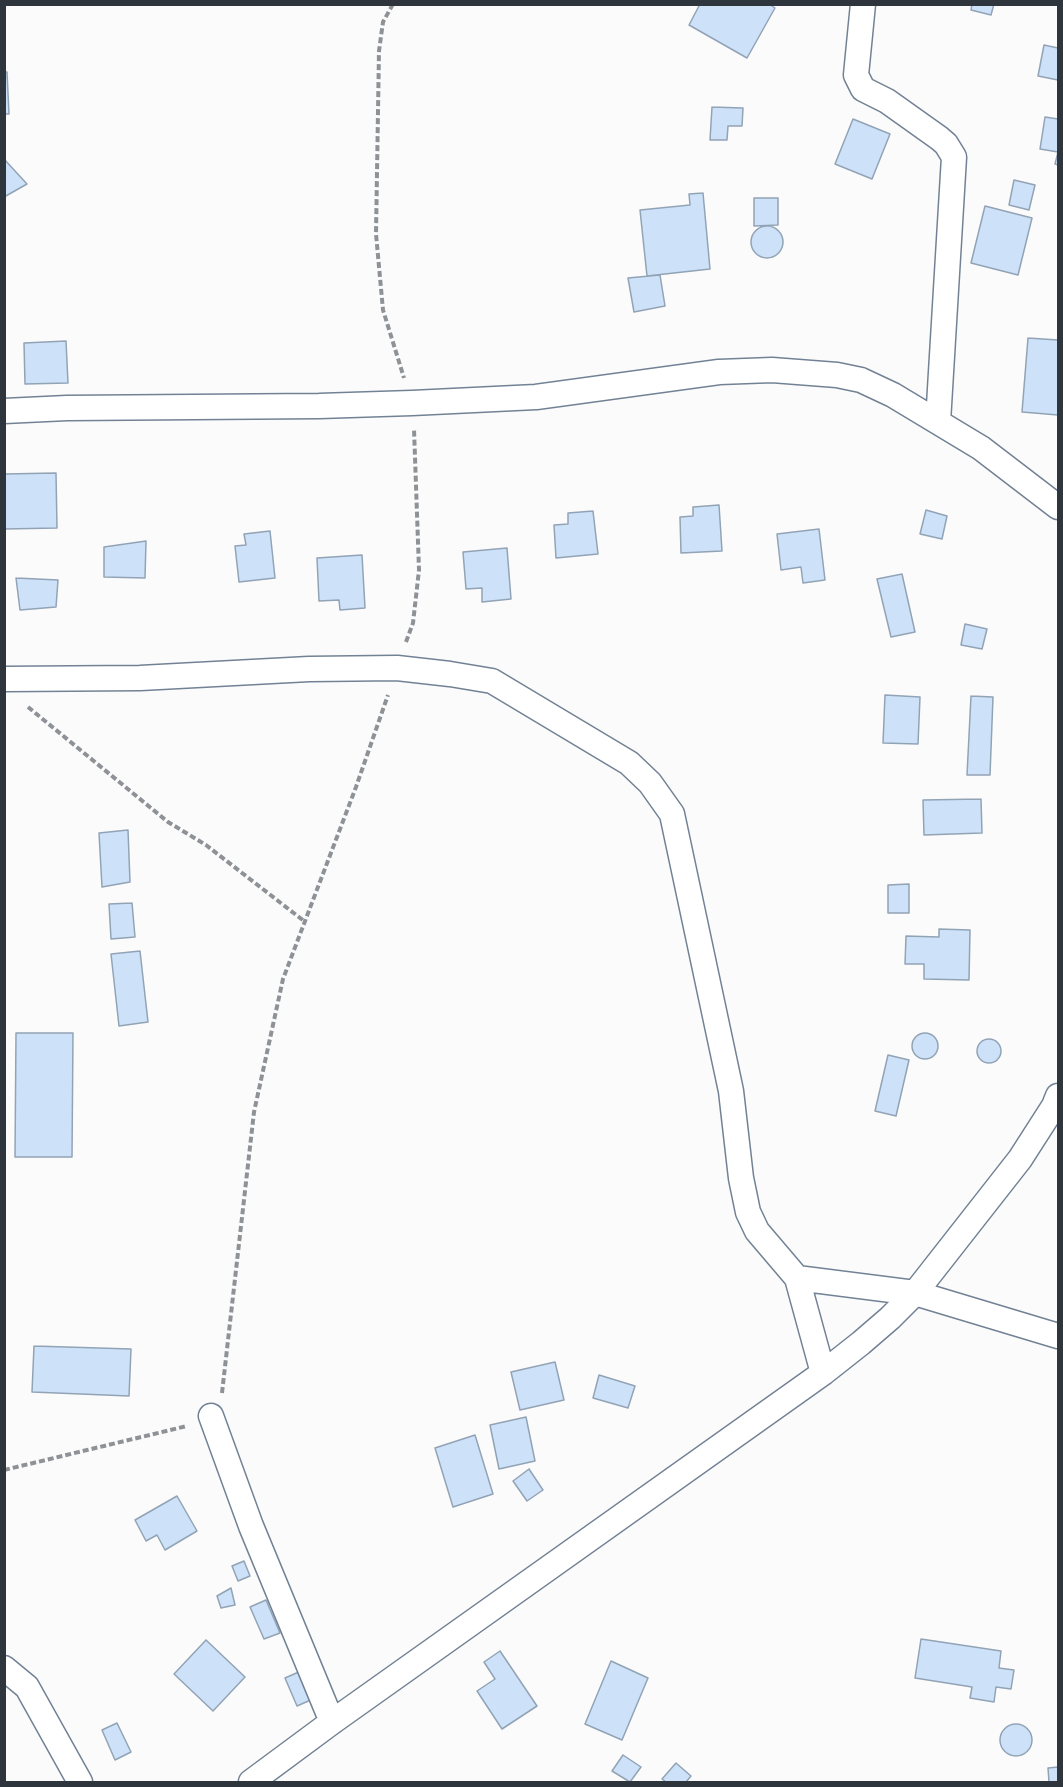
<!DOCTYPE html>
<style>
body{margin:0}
#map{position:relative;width:1063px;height:1787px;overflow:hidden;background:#fbfbfb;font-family:"Public Sans",sans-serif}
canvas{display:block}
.frame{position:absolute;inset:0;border:6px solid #2e353d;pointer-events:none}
</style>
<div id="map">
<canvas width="1063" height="1787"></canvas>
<div class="frame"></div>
</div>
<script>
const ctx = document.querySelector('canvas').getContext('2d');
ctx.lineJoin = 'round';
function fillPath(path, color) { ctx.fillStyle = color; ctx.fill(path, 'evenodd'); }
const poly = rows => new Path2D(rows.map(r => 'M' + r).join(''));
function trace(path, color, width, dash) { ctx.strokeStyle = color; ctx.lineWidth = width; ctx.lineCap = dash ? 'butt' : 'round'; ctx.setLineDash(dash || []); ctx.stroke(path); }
const building = poly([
 [700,4,769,4,775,8,747,58,689,25,700,4],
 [972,4,994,4,991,15,971,10,972,4],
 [1044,45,1058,48,1058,80,1038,76,1044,45],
 [4,72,7,72,9,114,4,114,4,72],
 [712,107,743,108,742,126,728,126,727,140,710,140,712,107],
 [1045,117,1058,119,1058,165,1055,164,1058,152,1040,149,1045,117],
 [853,119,890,134,872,179,835,164,853,119],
 [4,159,27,184,4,197,4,159],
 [1014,180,1035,185,1029,210,1009,205,1014,180],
 [703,193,710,269,647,276,640,210,690,205,689,194,703,193],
 [754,198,778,198,778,225,754,226,754,198],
 [985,206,1032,218,1018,275,971,263,985,206],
 '751 242a16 16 0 1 1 32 0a16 16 0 1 1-32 0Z',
 [660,275,665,306,634,312,628,278,660,275],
 [1028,338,1058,340,1058,415,1022,412,1028,338],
 [66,341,68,383,25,384,24,343,66,341],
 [56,473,57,528,4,529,4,474,56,473],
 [719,505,722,551,681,553,680,517,693,516,693,507,719,505],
 [926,510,947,516,942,539,920,534,926,510],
 [593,511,598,554,556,558,554,525,568,524,568,513,593,511],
 [819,529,825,580,803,583,801,567,781,570,777,534,819,529],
 [270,531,275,578,239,582,235,546,246,545,244,534,270,531],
 [146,541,145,578,104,577,104,547,146,541],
 [507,548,511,599,482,602,482,588,466,589,463,552,507,548],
 [362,555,365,608,340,610,339,600,319,601,317,558,362,555],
 [902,574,915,632,891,637,877,579,902,574],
 [16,578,58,580,56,607,20,610,16,578],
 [965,624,987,629,982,649,961,645,965,624],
 [885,695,920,697,918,744,883,743,885,695],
 [971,696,993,697,990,775,967,775,971,696],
 [981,799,982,833,924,835,923,800,981,799],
 [128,830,130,882,102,887,99,833,128,830],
 [909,884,909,913,888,913,888,885,909,884],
 [132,903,135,937,111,939,109,904,132,903],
 [939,929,970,930,969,980,924,979,924,964,905,964,906,936,939,937,939,929],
 [140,951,148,1022,119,1026,111,954,140,951],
 [16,1033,73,1033,72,1157,15,1157,16,1033],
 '912 1046a13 13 0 1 1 26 0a13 13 0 1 1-26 0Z',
 '977 1051a12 12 0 1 1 24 0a12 12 0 1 1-24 0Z',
 [888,1055,909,1060,896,1116,875,1111,888,1055],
 [34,1346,131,1349,129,1396,32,1392,34,1346],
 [555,1362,564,1400,520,1410,511,1372,555,1362],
 [599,1375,635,1386,628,1408,593,1398,599,1375],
 [526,1417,535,1461,499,1469,490,1425,526,1417],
 [475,1435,493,1494,453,1507,435,1448,475,1435],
 [529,1469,543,1490,527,1501,513,1481,529,1469],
 [177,1496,197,1531,165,1550,157,1535,146,1541,135,1520,177,1496],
 [244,1561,250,1576,238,1581,232,1566,244,1561],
 [231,1588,235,1605,221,1608,217,1596,231,1588],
 [266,1600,280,1633,264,1639,250,1607,266,1600],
 [921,1639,1001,1651,999,1668,1014,1670,1011,1689,996,1687,994,1702,970,1698,972,1687,915,1678,921,1639],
 [206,1640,245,1677,213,1711,174,1674,206,1640],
 [500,1651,537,1706,502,1729,477,1691,495,1679,484,1662,500,1651],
 [611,1661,648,1678,622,1740,585,1724,611,1661],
 [301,1671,313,1699,297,1706,285,1678,301,1671],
 [117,1723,131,1752,115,1760,102,1730,117,1723],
 '1000 1740a16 16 0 1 1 32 0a16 16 0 1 1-32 0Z',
 [623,1755,641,1767,630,1782,612,1771,623,1755],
 [676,1763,691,1776,686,1782,666,1782,662,1779,676,1763],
 [1058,1767,1058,1782,1049,1782,1048,1768,1058,1767]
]);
fillPath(building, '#cde2f9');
trace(building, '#92a3b5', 1.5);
const minor = poly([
 [863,4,856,75,863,89,887,101,939,138,946,144,954,157,938,422],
 [4,411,67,408,319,406,412,403,536,397,719,372,772,370,837,375,861,380,893,395,981,448,1058,507],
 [4,679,140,678,309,669,397,668,450,674,492,681,629,763,650,783,672,814,731,1091,741,1178,748,1212,757,1231,797,1278,823,1373],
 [797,1278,915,1293,1058,1336],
 [211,1416,251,1526,332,1722],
 [4,1668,27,1687,80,1782],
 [251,1782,332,1722,823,1373,861,1343,890,1318,915,1293,1020,1159,1054,1106,1058,1096]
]);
trace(minor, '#728294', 27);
trace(poly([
 [393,4,383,22,379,51,376,234,383,310,404,378],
 [406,642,413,623,419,570,414,429],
 [28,707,168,822,206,845,304,921],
 [222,1393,254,1112,283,979,356,787,388,695],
 [4,1470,187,1426]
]), '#8e9296', 4, [6, 3]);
trace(minor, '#fff', 24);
</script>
